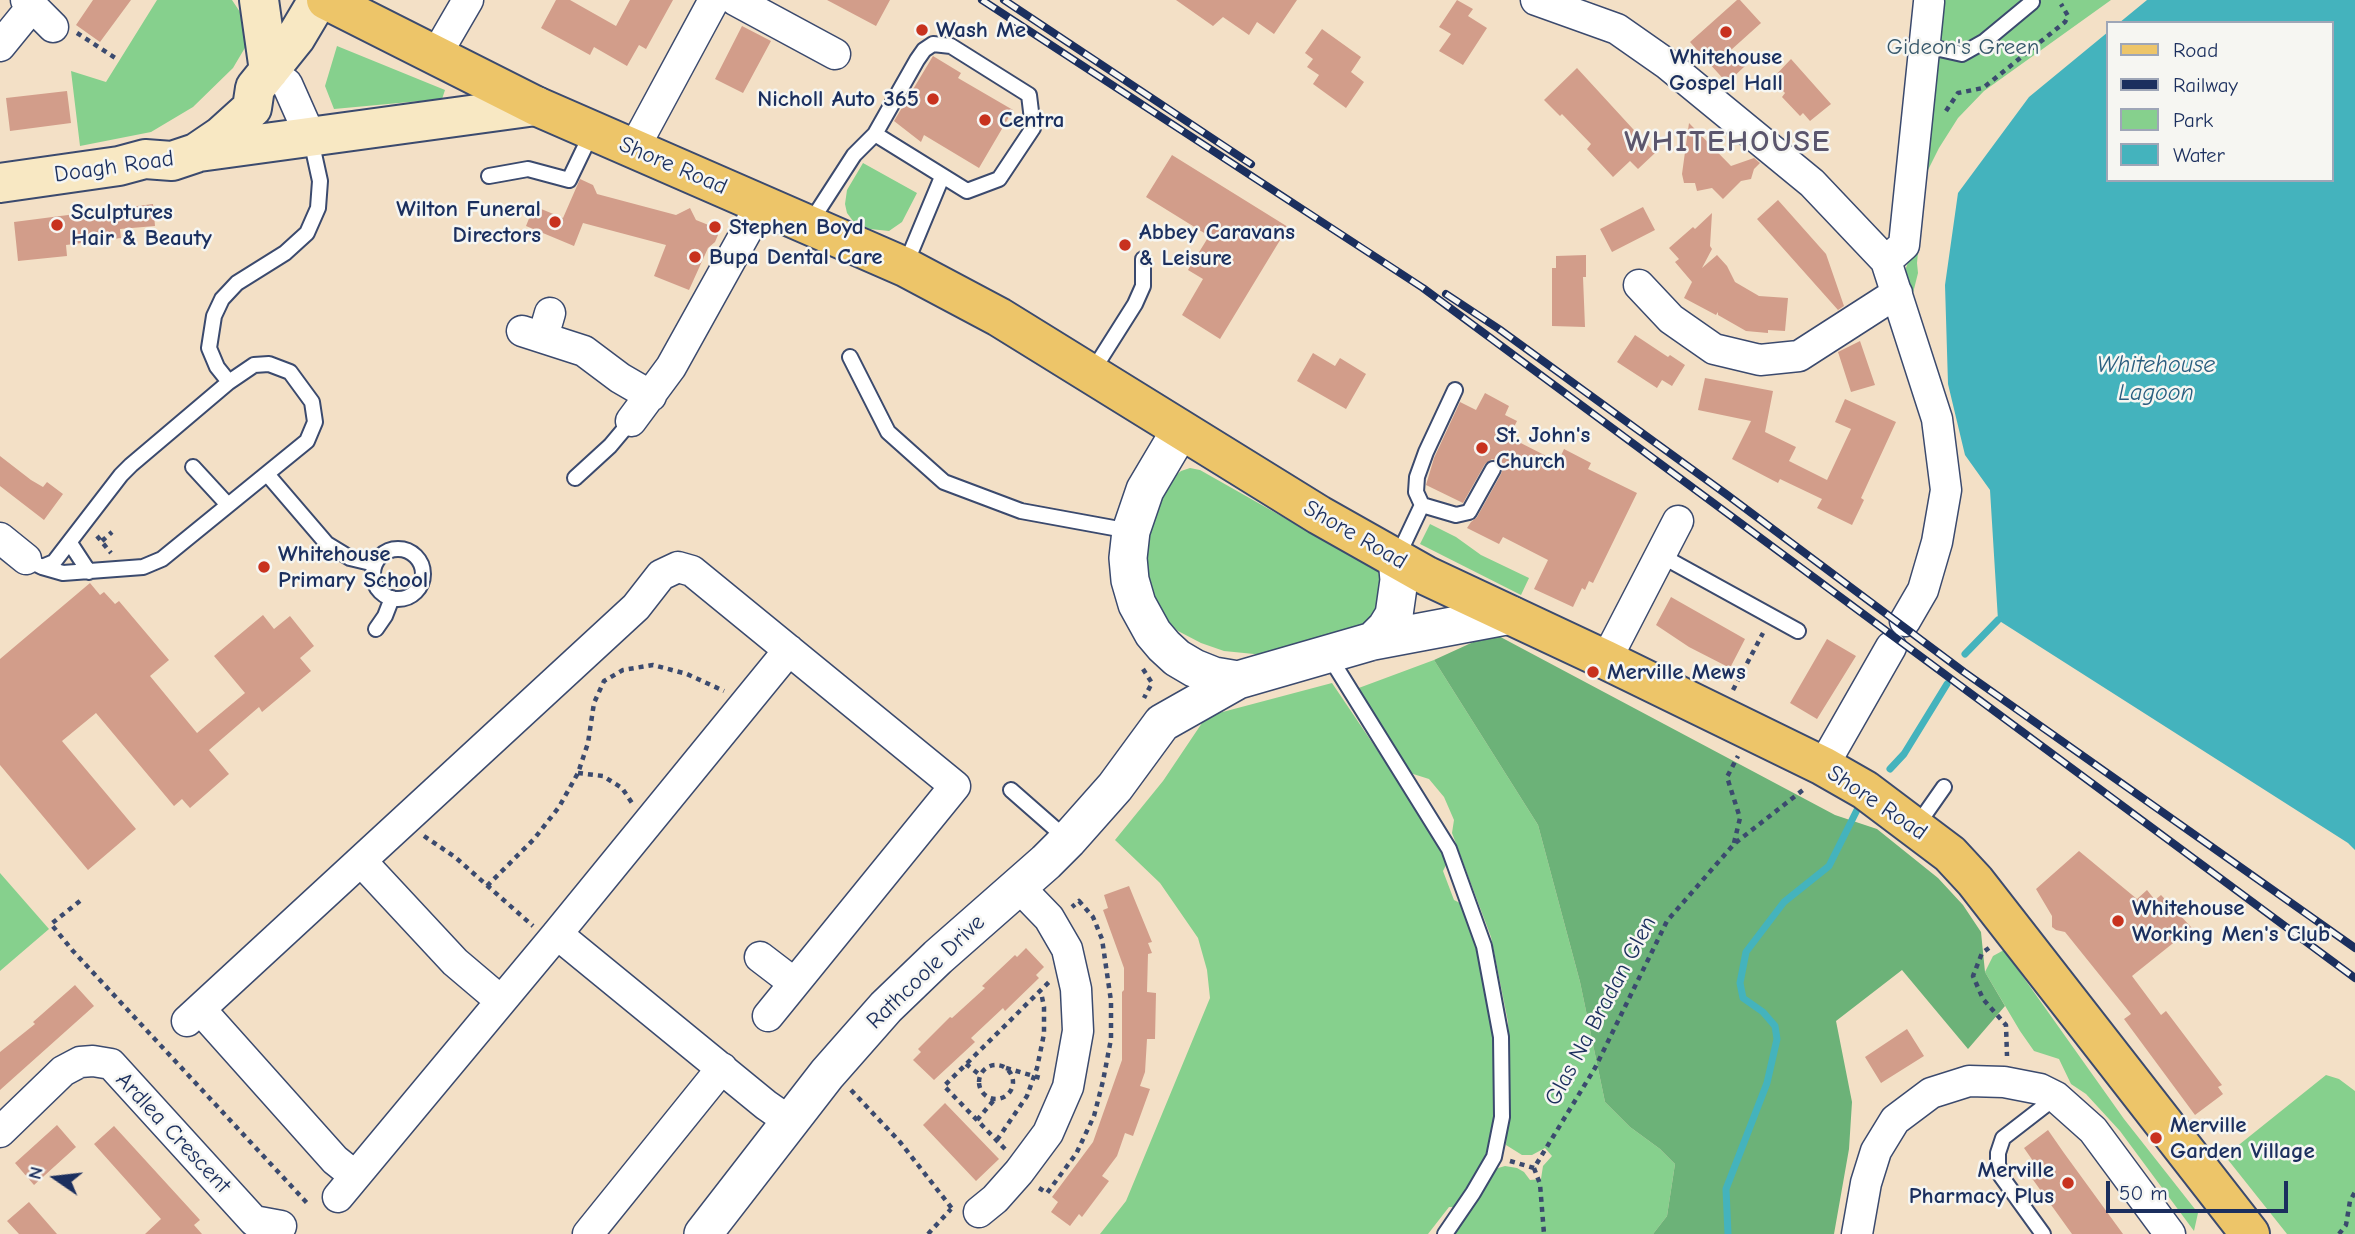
<!DOCTYPE html>
<style>
body{margin:0}
#map{position:relative;width:2355px;height:1234px;overflow:hidden;background:#f3e0c6;font-family:"Comic Neue",sans-serif}
canvas{display:block}
.legend{position:absolute;left:2106px;top:21px;width:228px;height:161px;box-sizing:border-box;background:#f6f6f2;border:2px solid #9ea6b7;margin:0;padding:9px 12px;list-style:none;font-size:21px;color:#1b2f5e}
.legend li{display:flex;align-items:center;gap:14px;height:35px}
.legend b{width:35px;border:2px solid #9ea6b7}
.north{position:absolute;left:21px;top:1143px;width:70px;height:70px;-webkit-text-stroke:5px #f6f6f2;paint-order:stroke;rotate:284deg;font-size:19px;font-weight:700;line-height:28px;text-align:center;color:#1b2f5e}
.north::after{content:'';display:block;margin:auto;width:24px;height:32px;background:#1b2f5e;clip-path:polygon(50% 0,100% 100%,50% 72%,0 100%)}
.scale{position:absolute;left:2106px;top:1181px;width:182px;height:32px;box-sizing:border-box;border:4px solid #1b2f5e;border-top:0;padding-left:9px;font-size:21px;line-height:24px;white-space:nowrap;color:#1b2f5e;-webkit-text-stroke:5px #f6f6f2;paint-order:stroke}
</style>
<div id="map">
<canvas width="2355" height="1234"></canvas>
<ul class="legend">
<li><b style="height:9px;background:#edc569"></b>Road</li>
<li><b style="height:9px;background:#1b2f5e"></b>Railway</li>
<li><b style="height:19px;background:#86d08d"></b>Park</li>
<li><b style="height:19px;background:#44b3bd"></b>Water</li>
</ul>
<div class="north">N</div>
<div class="scale">50 m</div>
</div>
<script>
const ctx = document.querySelector('canvas').getContext('2d');
ctx.lineJoin = 'round';
function fillPath(path, color) { ctx.fillStyle = color; ctx.fill(path, 'evenodd'); }
const poly = rows => new Path2D(rows.map(r => 'M' + r).join(''));
function trace(path, color, width, dash) { ctx.strokeStyle = color; ctx.lineWidth = width; ctx.lineCap = dash ? 'butt' : 'round'; ctx.setLineDash(dash || []); ctx.stroke(path); }
function drawText(font, color, halo, rows, align = 'center') {
  ctx.font = font + ' "Comic Neue",sans-serif'; ctx.lineWidth = 5; ctx.setLineDash([]); ctx.textBaseline = 'middle'; ctx.strokeStyle = halo; ctx.fillStyle = color; for (const [text, x, y, turn = 0] of rows) {
    ctx.save(); ctx.translate(x, y); ctx.rotate((+turn || 0) * Math.PI / 180); ctx.textAlign = isNaN(turn) ? turn : align; if (halo) ctx.strokeText(text, 0, 0); ctx.fillText(text, 0, 0); ctx.restore();
  }
}
fillPath(poly([
 [157,0,232,0,246,21,246,46,233,68,193,107,151,132,80,146,71,71,106,82],
 [1920,0,2111,0,1984,91,1958,118,1939,148,1925,176,1917,263,1918,273,1912,297,1905,271,1913,247],
 [337,46,445,90,442,99,334,109,325,86],
 [863,163,917,193,902,222,889,231,870,229,853,221,847,213,845,204,847,190],
 [1190,468,1200,470,1380,572,1385,584,1379,622,1264,655,1224,651,1201,643,1178,631,1163,618,1151,602,1141,555,1166,484,1181,471],
 [1430,524,1456,537,1481,555,1529,578,1521,595,1420,544],
 [1434,660,1538,825,1580,982,1605,1102,1630,1127,1660,1149,1675,1164,1667,1216,1653,1234,1453,1234,1495,1169,1505,1166,1517,1168,1524,1172,1530,1180,1541,1179,1543,1166,1552,1156,1545,1148,1532,1155,1522,1155,1506,1145,1510,1073,1508,1022,1491,937,1452,833,1454,820,1444,797,1429,779,1410,773,1356,689],
 [1332,683,1413,803,1448,861,1443,871,1454,900,1462,904,1485,970,1499,1068,1494,1118,1487,1154,1472,1187,1457,1207,1449,1207,1428,1234,1100,1234,1126,1201,1210,998,1207,970,1198,938,1160,883,1115,840,1163,781,1204,720,1215,714],
 [0,873,49,929,0,971],
 [2004,950,2124,1119,2198,1213,2194,1231,2120,1131,2086,1094,2071,1084,2059,1059,2034,1051,2020,1031,1985,972,1993,956],
 [2326,1075,2339,1079,2355,1091,2355,1234,2287,1234,2225,1156]
]), '#86d08d');
fillPath(poly([
 [1493,633,1835,815,1877,829,1938,878,1963,905,1981,932,1985,972,2005,1006,1968,1049,1902,970,1836,1021,1852,1102,1849,1149,1834,1234,1653,1234,1667,1216,1675,1164,1660,1149,1630,1127,1605,1102,1580,982,1538,825,1434,660]
]), '#6cb278');
fillPath(poly([
 [2147,0,2355,0,2355,850,2348,843,1998,620,1990,490,1965,455,1948,384,1945,285,1958,193,2029,97,2108,32,2108,180,2332,180,2332,23,2119,23]
]), '#44b3bd');
trace(poly([
 [1965,654,1998,620],
 [1890,769,1904,754,1947,684],
 [1728,1234,1726,1189,1767,1083,1777,1039,1775,1026,1763,1012,1743,998,1740,983,1746,952,1784,902,1829,866,1858,808]
]), '#44b3bd', 7);
fillPath(poly([
 [93,0,131,0,100,42,76,25],
 [556,0,570,0,616,26,630,0,673,0,646,49,639,45,627,66,594,47,590,55,541,28],
 [827,0,890,0,876,26],
 [1176,0,1297,0,1274,34,1257,22,1249,35,1223,17,1213,26],
 [1457,0,1473,9,1468,16,1487,28,1463,65,1439,51,1451,34,1439,27],
 [1737,0,1740,0,1761,23,1731,50,1745,66,1727,83,1690,42],
 [742,26,771,41,743,93,715,79],
 [1322,29,1361,57,1351,72,1364,82,1346,108,1313,84,1319,75,1307,67,1313,59,1305,53],
 [933,56,961,73,958,78,1013,110,979,168,924,135,921,142,894,121],
 [1791,59,1831,104,1810,121,1803,113,1800,116,1782,97,1785,93,1772,79],
 [1577,68,1655,153,1638,169,1630,161,1613,177,1587,149,1591,144,1562,114,1560,116,1544,100],
 [67,91,71,123,10,131,6,98],
 [1689,123,1731,166,1754,158,1760,163,1754,169,1751,179,1741,181,1723,199,1712,188,1697,191,1695,183,1684,183,1682,174],
 [1172,155,1288,227,1220,339,1182,315,1203,279,1188,270,1209,236,1146,197],
 [580,179,593,185,597,194,676,215,690,208,696,220,716,228,718,235,715,242,708,248,689,290,654,276,666,245,583,223,574,246,526,226,534,206,563,218],
 [1778,200,1826,254,1844,306,1838,310,1757,219],
 [153,204,155,226,120,229,121,238,66,245,67,256,18,261,14,222],
 [1643,207,1655,230,1612,252,1600,229],
 [1712,213,1710,246,1712,249,1702,268,1717,255,1727,266,1735,282,1759,296,1788,298,1785,331,1768,330,1768,333,1746,331,1718,315,1718,312,1716,315,1684,298,1692,282,1675,262,1679,259,1669,248,1693,227,1695,229],
 [1586,255,1586,277,1583,277,1585,327,1552,326,1552,268,1556,268,1556,256],
 [1635,335,1668,357,1670,355,1685,365,1672,386,1662,380,1657,388,1617,362],
 [1860,341,1875,385,1851,392,1838,352],
 [1313,353,1335,366,1340,358,1366,374,1346,409,1297,381],
 [1705,378,1773,391,1765,432,1796,447,1789,461,1827,480,1851,429,1835,422,1845,399,1896,422,1861,498,1864,500,1852,525,1817,508,1822,499,1780,479,1778,483,1732,459,1751,421,1698,410],
 [1485,393,1509,406,1505,415,1517,421,1509,437,1558,462,1564,449,1591,463,1588,469,1637,493,1593,583,1589,581,1585,590,1582,588,1573,607,1534,589,1548,560,1503,537,1499,544,1467,528,1471,522,1477,517,1501,474,1503,468,1498,461,1492,459,1485,464,1463,503,1426,485,1434,458,1460,402,1476,410],
 [0,456,31,480,43,487,47,482,63,494,44,520,0,486],
 [90,583,100,595,104,592,115,604,119,601,169,660,150,676,197,733,245,693,214,656,263,615,274,629,290,616,314,646,300,658,311,671,262,712,259,707,209,750,229,774,190,808,182,799,174,806,96,713,62,741,136,829,88,870,0,765,0,659],
 [1671,597,1745,639,1730,668,1689,647,1656,625],
 [1827,639,1856,656,1817,719,1790,703],
 [2079,851,2137,899,2147,890,2155,900,2161,895,2192,928,2132,976,2161,1015,2166,1011,2222,1085,2218,1087,2223,1094,2195,1115,2124,1019,2131,1014,2065,932,2056,930,2052,927,2052,916,2036,889],
 [1129,886,1152,942,1148,943,1152,953,1148,954,1147,992,1156,993,1155,1039,1147,1039,1145,1072,1140,1086,1150,1089,1133,1136,1125,1133,1117,1156,1102,1176,1109,1181,1082,1217,1079,1214,1070,1226,1051,1212,1058,1202,1052,1197,1093,1142,1122,1060,1122,992,1124,990,1124,968,1103,910,1108,908,1104,895],
 [1026,948,1044,967,1036,975,1039,978,1005,1011,1003,1008,971,1038,975,1042,934,1080,913,1060,921,1052,918,1049,950,1017,952,1018,985,988,982,986,1015,955,1017,957],
 [75,985,94,1006,0,1090,0,1052,35,1024,33,1022],
 [1907,1029,1924,1056,1881,1083,1865,1057],
 [945,1103,999,1159,976,1181,923,1125],
 [57,1125,76,1147,34,1185,15,1163],
 [114,1126,200,1220,194,1225,202,1234,145,1234,161,1219,94,1144],
 [2048,1130,2064,1153,2123,1234,2072,1234,2031,1177,2040,1171,2024,1148],
 [29,1202,57,1234,19,1234,7,1221]
]), '#d29d8a');
const service = poly([
 [1926,46,1962,54,1985,41,2032,2],
 [489,176,528,169,569,180,592,132],
 [810,223,854,155,875,134,917,60,924,50,933,44,951,46,1029,95,1033,128,999,179,967,191,875,134],
 [905,266,942,177],
 [850,357,888,432,944,482,1021,511,1130,531],
 [1092,372,1135,304,1143,286,1143,259],
 [229,382,217,367,209,348,214,316,222,299,237,283,285,253,307,233,318,208,320,181,311,140],
 [193,467,228,505],
 [267,474,327,544,350,558,375,564],
 [575,478,610,446,631,421],
 [1422,505,1456,515,1469,512,1493,469],
 [70,543,89,572],
 '373 574a25 25 0 1 1 50 0a25 25 0 1 1-50 0Z',
 [1660,555,1798,631],
 [1397,558,1422,505,1416,492,1417,477,1426,452,1455,390],
 [26,559,42,567,63,573,143,567,162,559,307,441,315,422,312,402,290,372,269,364,254,365,229,382,131,465,121,475,54,562,42,567],
 [376,629,385,616,392,598],
 [1329,656,1449,849,1484,946,1501,1037,1502,1117,1494,1157,1473,1193,1445,1234],
 [1011,790,1068,840],
 [1916,827,1944,787],
 [2043,1234,2001,1176,1998,1164,1998,1153,2003,1138,2056,1097]
]);
const minor = poly([
 [26,0,53,27],
 [735,0,835,54],
 [1536,0,1617,29,1667,64,1812,183,1886,261,1937,419,1946,490,1937,542,1923,590,1905,621],
 [0,46,31,8],
 [436,55,468,0],
 [269,71,287,84,311,138],
 [633,150,714,0],
 [1886,261,1904,245,1929,2],
 [1639,285,1671,319,1714,349,1760,360,1799,356,1897,293],
 [522,331,584,351,620,378,651,396],
 [543,337,550,313],
 [631,421,671,367,750,225,759,203],
 [0,538,26,559],
 [1606,660,1678,521],
 [1823,766,1891,647],
 [361,861,455,962,501,1001],
 [557,934,766,1105,789,1121],
 [760,957,794,983],
 [200,1009,335,1160,355,1176],
 [187,1021,636,607,661,575,678,567,692,571,955,786,768,1016],
 [0,1132,63,1071,80,1062,93,1061,111,1064,254,1221,281,1226],
 [338,1197,557,934,789,650],
 [979,1212,995,1199,1019,1172,1048,1133,1068,1087,1078,1031,1076,989,1067,949,1049,918,1019,887],
 [588,1234,722,1068],
 [1857,1234,1866,1183,1876,1151,1895,1120,1931,1093,1969,1081,2004,1082,2040,1089,2056,1097,2093,1130,2170,1234]
]);
const tertiary = poly([
 [1180,431,1145,490,1131,531,1128,558,1130,580,1137,604,1153,633,1164,646,1177,658,1194,668,1214,676,1238,680],
 [1373,641,1386,628,1394,615,1399,580,1397,558],
 [703,1234,827,1074,886,1007,938,957,1046,862,1068,840,1115,787,1162,723,1238,680,1373,641,1511,615]
]);
const secondary = poly([
 [259,0,269,71],
 [199,152,536,106],
 [0,183,119,166,145,159,172,161,196,153,221,136,252,108,255,88,296,37,318,0]
]);
const primary = poly([
 [326,0,536,106,905,267,999,317,1319,515,1427,576,1606,660,1823,766,1865,790,1950,854,1975,881,2250,1234]
]);
trace(service, '#3b4a6e', 18);
trace(minor, '#3b4a6e', 33);
trace(tertiary, '#3b4a6e', 40);
trace(secondary, '#3b4a6e', 42);
trace(primary, '#3b4a6e', 42);
trace(poly([
 [77,33,117,59],
 [1946,111,1958,93,1983,88,2065,22,2068,16,2061,4],
 [97,536,111,553],
 [102,541,112,532],
 [1143,669,1152,683,1144,698],
 [1733,690,1763,633],
 [578,773,603,776,622,788,632,803],
 [424,836,455,857,533,926],
 [1734,843,1740,818,1727,777,1738,756],
 [487,886,534,839,559,807,578,773,588,743,594,703,604,681,623,670,653,665,687,674,724,691],
 [80,901,51,924,73,951,307,1203],
 [1989,948,1982,953,1973,976,1983,999,2006,1025,2007,1056],
 [966,1064,980,1075],
 '979 1082a17 17 0 1 1 34 0a17 17 0 1 1-34 0Z',
 [1006,1068,1044,1079],
 [851,1090,900,1142,954,1211],
 [977,1120,994,1100],
 [997,1140,1027,1096,1037,1068,1044,1034,1044,1007,1041,992],
 [1005,1149,944,1086,1049,982],
 [1510,1161,1534,1168,1595,1068,1667,921,1734,844,1803,790],
 [1534,1168,1540,1184,1544,1234],
 [1039,1188,1047,1193,1076,1154,1094,1116,1103,1081,1111,1039,1111,1001,1102,939,1093,917,1079,901,1072,907],
 [928,1234,951,1209],
 [2339,1234,2346,1225,2350,1201,2355,1192]
]), '#3b4a6e', 4.5, [5, 5]);
trace(service, '#fff', 14);
trace(minor, '#fff', 30);
trace(tertiary, '#fff', 37);
trace(secondary, '#f8e8c3', 38);
trace(primary, '#edc569', 38);
const rail = poly([
 [982,0,1423,288,2355,978],
 [1004,0,1251,164],
 [1446,294,1499,329,1726,494,1964,672,2355,948]
]);
trace(rail, '#1b2f5e', 8);
trace(rail, '#f6f6f2', 5, [16]);
for (const [x, y, r, color] of [
 [922,30,7,"#c8321e"],
 [1726,32,7,"#c8321e"],
 [933,99,7,"#c8321e"],
 [985,120,7,"#c8321e"],
 [555,222,7,"#c8321e"],
 [57,225,7,"#c8321e"],
 [715,227,7,"#c8321e"],
 [1125,245,7,"#c8321e"],
 [695,257,7,"#c8321e"],
 [1482,448,7,"#c8321e"],
 [264,567,7,"#c8321e"],
 [1593,672,7,"#c8321e"],
 [2118,921,7,"#c8321e"],
 [2156,1138,7,"#c8321e"],
 [2068,1183,7,"#c8321e"]
]) { const dot = new Path2D(); dot.arc(x, y, r, 0, 2 * Math.PI); ctx.fillStyle = color; ctx.fill(dot); trace(dot, '#f6f6f2', 2.5); }
drawText('bold 23px', '#1b2f5e', '#f6f6f2', [
 ["Wash Me",936,30],
 ["Whitehouse",1726,57,"center"],
 ["Gospel Hall",1726,83,"center"],
 ["Nicholl Auto 365",919,99,"right"],
 ["Centra",999,120],
 ["Wilton Funeral",541,209,"right"],
 ["Directors",541,235,"right"],
 ["Sculptures",71,212],
 ["Hair & Beauty",71,238],
 ["Stephen Boyd",729,227],
 ["Abbey Caravans",1139,232],
 ["& Leisure",1139,258],
 ["Bupa Dental Care",709,257],
 ["St. John's",1496,435],
 ["Church",1496,461],
 ["Whitehouse",278,554],
 ["Primary School",278,580],
 ["Merville Mews",1607,672],
 ["Whitehouse",2132,908],
 ["Working Men's Club",2132,934],
 ["Merville",2170,1125],
 ["Garden Village",2170,1151],
 ["Merville",2054,1170,"right"],
 ["Pharmacy Plus",2054,1196,"right"]
], 'left');
drawText('23px', '#36576a', '#f6f6f2', [
 ["Gideon's Green",1963,47]
]);
drawText('23px', '#1b2f5e', '#f6f6f2', [
 ["Shore Road",673,166,23],
 ["Doagh Road",114,167,-8],
 ["Shore Road",1355,535,30],
 ["Shore Road",1877,803,34],
 ["Rathcoole Drive",926,972,-44],
 ["Glas Na Bradan Glen",1601,1011,-62],
 ["Ardlea Crescent",173,1133,47]
]);
drawText('italic 24px', '#295d7f', '#f6f6f2', [
 ["Whitehouse",2156,365],
 ["Lagoon",2156,393]
]);
ctx.letterSpacing = '2px';
drawText('bold 30px', '#5b566d', '#f6f6f2', [
 ["WHITEHOUSE",1728,143]
]);
ctx.letterSpacing = '0px';
</script>
